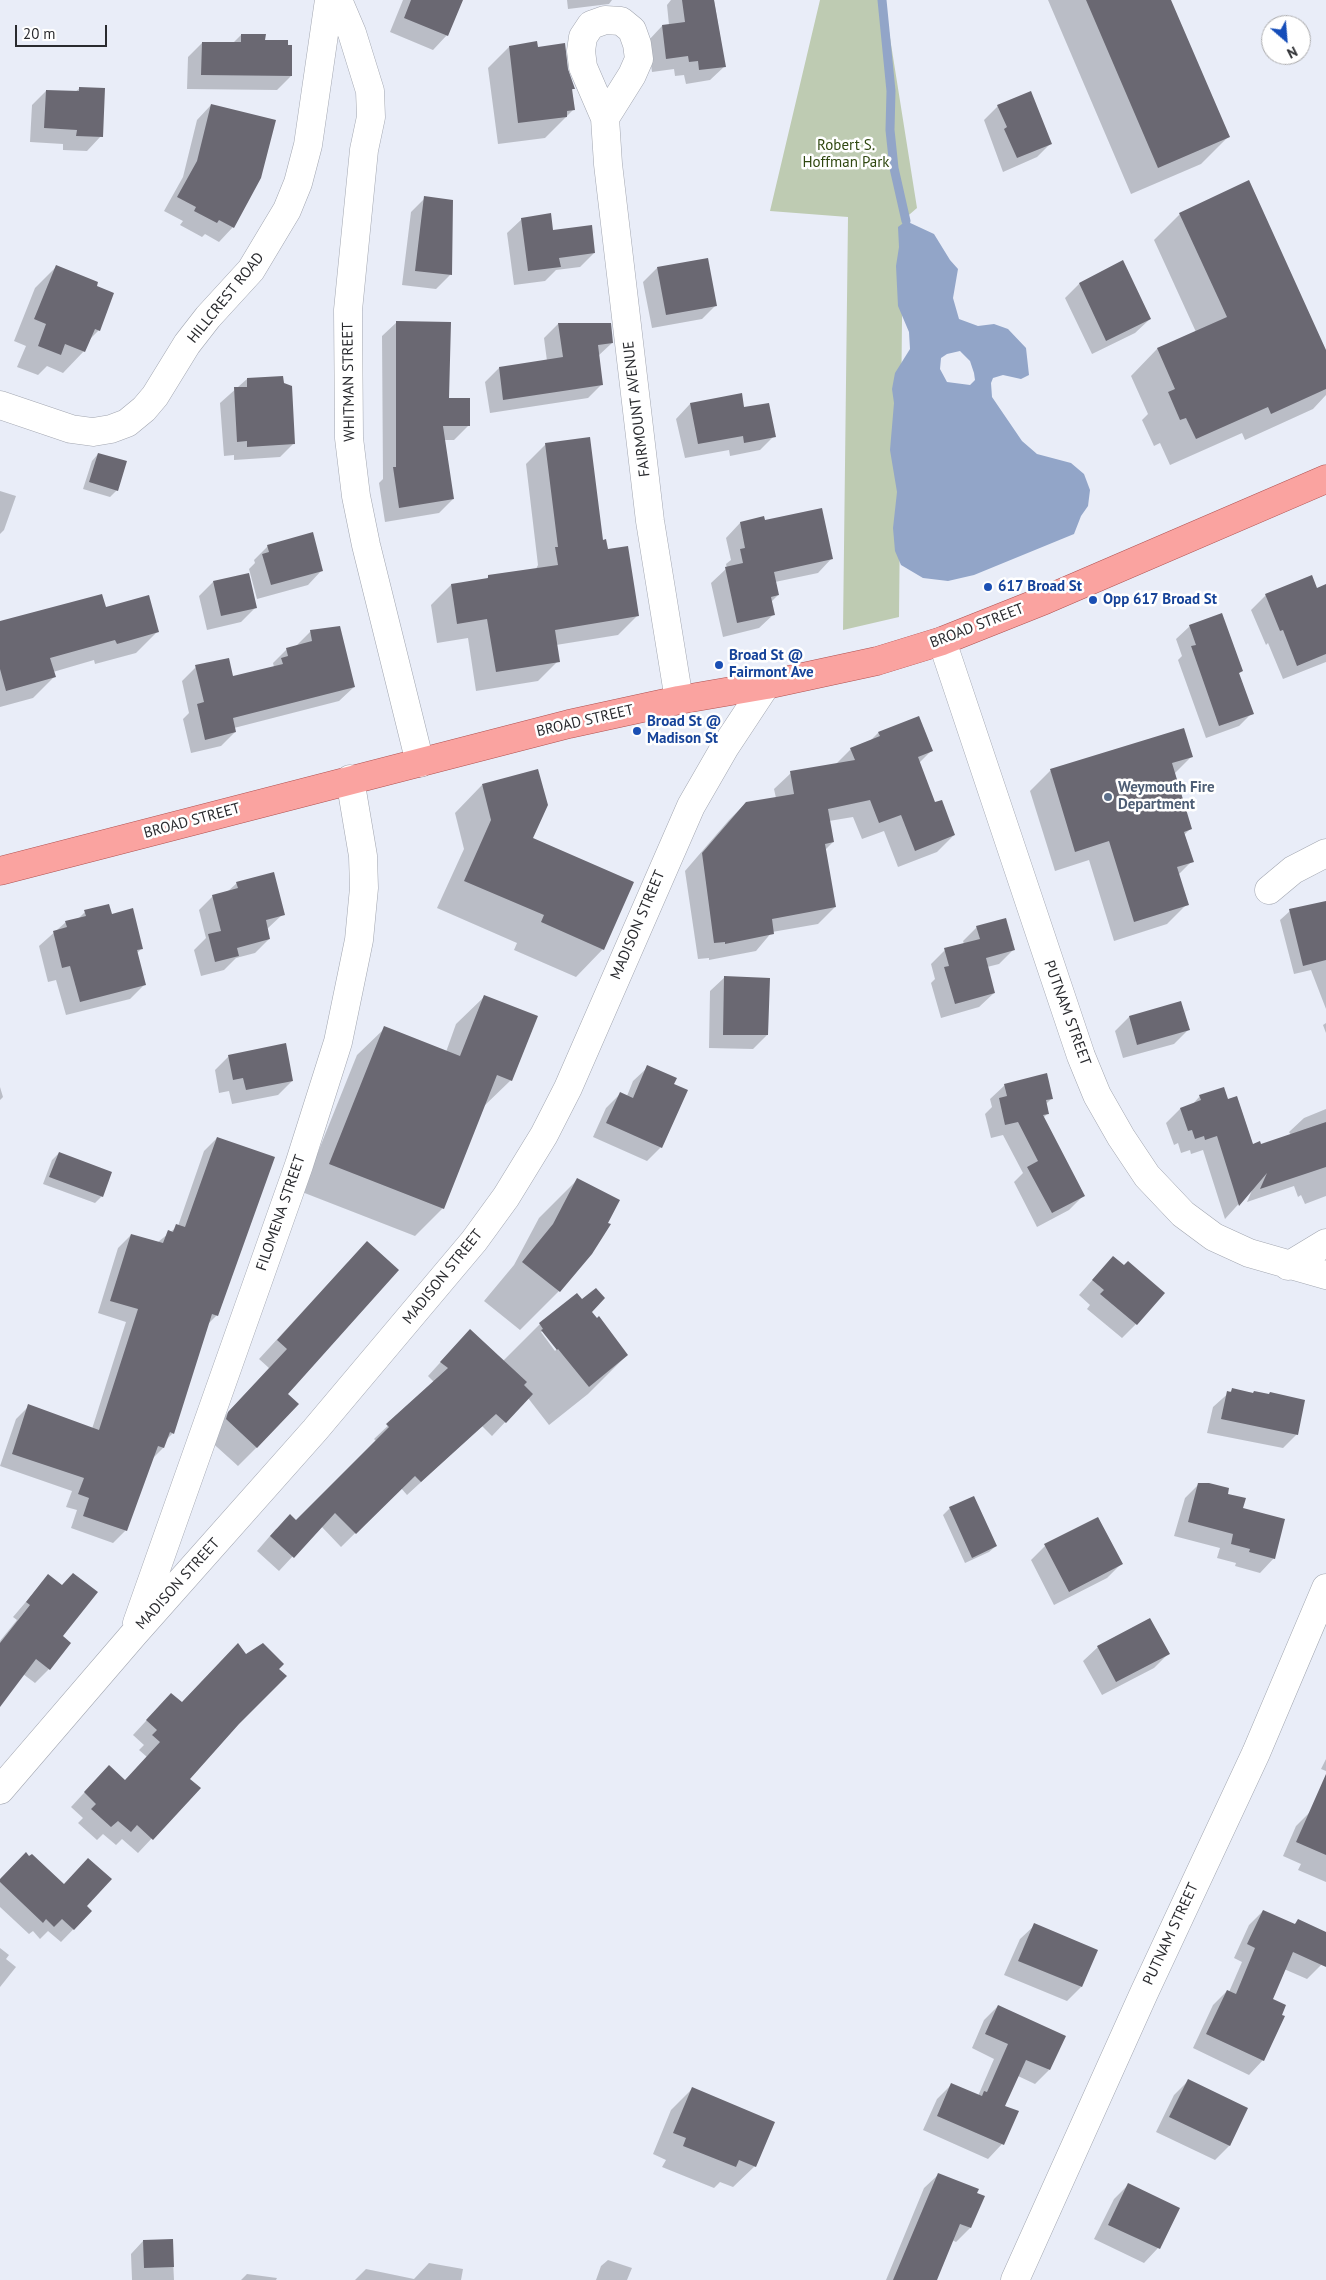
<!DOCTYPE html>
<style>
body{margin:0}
#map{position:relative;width:1326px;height:2280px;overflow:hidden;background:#e9edf8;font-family:"PT Sans",sans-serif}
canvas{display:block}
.north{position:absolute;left:1261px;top:15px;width:50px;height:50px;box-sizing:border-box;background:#fff;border:1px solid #aaaaac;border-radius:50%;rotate:153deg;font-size:14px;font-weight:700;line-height:20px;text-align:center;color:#2a2b2f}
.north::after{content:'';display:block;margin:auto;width:18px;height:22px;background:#154db9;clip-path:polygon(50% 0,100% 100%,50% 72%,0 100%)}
.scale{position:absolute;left:15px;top:25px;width:92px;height:22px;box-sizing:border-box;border:2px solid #2a2b2f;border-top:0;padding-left:6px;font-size:15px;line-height:18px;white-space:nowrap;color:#2a2b2f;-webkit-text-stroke:4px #fff;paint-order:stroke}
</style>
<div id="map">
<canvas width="1326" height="2280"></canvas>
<div class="north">N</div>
<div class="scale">20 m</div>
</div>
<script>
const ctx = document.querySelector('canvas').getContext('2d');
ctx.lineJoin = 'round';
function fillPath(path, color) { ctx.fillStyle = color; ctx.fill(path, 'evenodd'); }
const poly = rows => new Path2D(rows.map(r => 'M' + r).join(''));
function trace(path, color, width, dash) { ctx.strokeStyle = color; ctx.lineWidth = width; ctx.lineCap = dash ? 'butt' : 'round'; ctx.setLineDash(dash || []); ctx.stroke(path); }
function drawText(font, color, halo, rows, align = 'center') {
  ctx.font = font + ' "PT Sans",sans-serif'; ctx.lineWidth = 5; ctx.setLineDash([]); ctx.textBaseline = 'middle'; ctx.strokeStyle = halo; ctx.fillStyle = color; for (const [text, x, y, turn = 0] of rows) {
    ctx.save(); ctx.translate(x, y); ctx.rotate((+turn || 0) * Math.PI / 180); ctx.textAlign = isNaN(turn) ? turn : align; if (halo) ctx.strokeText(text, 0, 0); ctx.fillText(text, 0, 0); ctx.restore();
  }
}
fillPath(poly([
 [820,0,884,0,917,208,903,220,899,617,843,630,848,217,770,211]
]), '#becbb2');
fillPath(poly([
 [906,221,934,234,950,260,958,269,953,298,959,319,978,326,994,324,1008,329,1026,348,1029,375,1021,379,1003,375,993,378,991,383,992,397,1022,441,1037,454,1071,463,1084,474,1090,490,1088,506,1081,516,1074,534,974,575,948,581,923,578,901,565,895,551,893,528,897,492,890,450,894,403,892,389,895,373,910,349,909,332,898,306,896,266,899,247,898,227],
 [960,351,970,361,974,373,975,380,970,385,947,382,940,369,941,358,947,354]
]), '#92a5c8');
fillPath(poly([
 [403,0,461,0,447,35,433,50,390,32],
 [567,0,612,0,609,4,568,9],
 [671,0,714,0,725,66,710,80,686,84,684,75,675,76,674,69,652,72,648,41,662,26,669,25,667,5],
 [1048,0,1170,0,1228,137,1201,164,1131,194],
 [241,35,264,41,291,76,277,90,187,89,188,57,202,43,233,43],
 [509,47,537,48,566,69,574,88,571,91,573,110,545,138,498,144,488,68],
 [80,88,101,136,87,151,63,150,63,144,30,142,32,105,46,91,75,92],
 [211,105,233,227,219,242,205,234,202,237,180,225,183,221,164,211,183,177,197,120],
 [998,106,1051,143,1037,157,1003,172,984,120],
 [425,198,450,275,436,289,402,285,411,212],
 [1180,214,1326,354,1326,395,1313,409,1245,440,1242,433,1170,465,1160,443,1154,446,1142,420,1148,414,1131,376,1157,349,1196,332,1154,240],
 [522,219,552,232,594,253,580,267,556,270,545,281,514,285,507,233],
 [1122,262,1150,319,1135,333,1092,354,1065,298,1079,284],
 [56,267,99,330,89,340,84,351,63,373,47,366,38,375,17,367,26,346,14,341,35,288],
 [657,268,716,305,702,319,652,328,643,282],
 [397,322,448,399,469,425,454,440,443,440,453,499,439,513,385,522,379,483,383,479,382,336],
 [558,324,612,343,598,356,602,384,588,398,490,413,485,382,499,368,547,361,544,338],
 [247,379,294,443,280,457,234,460,234,455,224,456,220,403],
 [741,395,744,409,774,436,760,450,730,456,729,450,685,458,676,419,690,404],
 [546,444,607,550,638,615,618,635,556,645,558,661,538,681,476,691,468,638,437,643,431,605,451,585,486,580,489,576,536,569,538,565,526,464],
 [98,454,117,490,110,497,83,489,92,461],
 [0,491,16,496,4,530,0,534],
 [764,522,832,558,818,573,775,582,778,595,771,602,774,614,759,628,723,637,711,583,727,568,726,564,731,560,726,538,740,523],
 [268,546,322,570,308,585,257,599,249,569,255,563,254,560],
 [248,574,255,608,241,622,207,630,199,596,213,582],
 [1326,588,1326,662,1283,679,1268,643,1266,645,1251,610,1266,595],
 [0,623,157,632,136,653,95,664,94,660,53,672,54,677,33,698,0,707],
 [1190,626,1241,671,1238,674,1252,713,1239,726,1206,738,1178,660,1182,656,1176,639],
 [311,631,354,687,339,701,234,728,235,732,221,746,191,753,183,719,189,713,182,681,196,667,232,677,274,667,273,663,287,649,296,646],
 [918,717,931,751,919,763,935,804,954,835,937,852,898,867,884,831,862,839,853,817,829,821,833,842,825,850,835,907,818,924,772,932,756,951,709,960,709,958,698,959,685,871,729,820,746,803,776,798,774,789,791,773,835,765,851,749,870,741,878,733],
 [1183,729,1192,756,1174,774,1191,828,1184,835,1192,861,1178,875,1187,904,1167,924,1114,941,1089,860,1055,871,1030,791,1050,771],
 [482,785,531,839,603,949,576,977,514,950,517,943,437,908,464,849,455,813],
 [237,883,283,914,267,929,269,939,255,953,236,958,224,970,201,976,194,950,206,938,199,910,213,896,227,892],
 [1326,905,1326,1009,1311,970,1294,974,1280,920,1290,911],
 [85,912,111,915,142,948,137,953,144,985,130,999,66,1015,56,980,48,982,39,946,66,922,77,920],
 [977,927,1013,950,999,964,987,967,994,993,979,1007,941,1018,931,983,935,979,931,964,945,950,964,944,963,941],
 [725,977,767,1035,753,1049,709,1048,710,991],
 [484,997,511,1080,482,1108,443,1208,415,1236,302,1192,357,1055,385,1028,446,1052,456,1024],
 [1129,1017,1188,1030,1174,1044,1123,1058,1115,1031],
 [1326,1023,1326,1033,1323,1025],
 [229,1056,292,1081,278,1095,232,1104,229,1091,219,1093,215,1070],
 [648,1067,673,1085,661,1147,647,1161,593,1137,606,1108,620,1094,627,1096,633,1081],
 [1005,1085,1052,1098,1046,1104,1048,1113,1043,1118,1083,1196,1069,1210,1037,1227,1014,1182,1023,1173,1003,1135,991,1138,985,1114,992,1107,990,1099],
 [0,1087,3,1097,0,1100],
 [1200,1096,1227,1101,1252,1145,1260,1146,1291,1135,1289,1132,1304,1118,1326,1109,1326,1196,1305,1204,1301,1195,1298,1197,1294,1186,1247,1202,1253,1188,1225,1219,1203,1150,1191,1154,1190,1150,1181,1153,1178,1143,1174,1145,1166,1123,1180,1109,1192,1105],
 [217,1138,217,1315,207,1325,173,1433,166,1440,163,1448,152,1459,126,1530,113,1543,71,1528,77,1510,66,1507,72,1491,0,1466,16,1419,29,1406,92,1429,126,1322,98,1313,118,1248,131,1235,158,1242,178,1226,204,1151],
 [59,1153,102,1196,95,1203,43,1184,52,1160],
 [578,1179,607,1224,559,1291,520,1330,484,1301,514,1265,539,1218],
 [1113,1257,1136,1324,1122,1338,1087,1309,1090,1305,1079,1295],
 [348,1262,286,1394,257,1447,238,1466,207,1438,210,1432,269,1368,259,1359],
 [577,1295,627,1355,588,1394,549,1425,528,1398,492,1436,482,1426,407,1495,401,1488,341,1547,321,1526,279,1571,257,1551,276,1529,296,1521,376,1441,374,1439,434,1382,428,1376,457,1344,503,1361,540,1324],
 [543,1331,557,1349,555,1351,541,1332],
 [1232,1390,1268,1395,1297,1434,1283,1448,1207,1433,1213,1407],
 [1199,1484,1226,1495,1242,1509,1274,1558,1260,1573,1235,1566,1236,1563,1217,1558,1220,1548,1174,1536,1185,1498],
 [950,1508,996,1546,989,1552,965,1563,943,1515],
 [1045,1546,1121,1564,1107,1578,1054,1605,1031,1560],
 [48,1576,61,1636,49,1669,35,1683,23,1674,0,1705,0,1641,17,1620,13,1617],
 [1149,1619,1168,1654,1154,1668,1102,1695,1083,1661,1098,1647],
 [246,1655,239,1723,188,1779,199,1788,138,1853,122,1839,116,1845,103,1834,97,1840,78,1823,83,1818,71,1807,95,1781,125,1781,147,1757,139,1750,144,1745,133,1735,158,1708,181,1704],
 [1326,1759,1326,1771,1321,1769],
 [1310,1812,1326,1819,1326,1882,1298,1870,1301,1864,1283,1856,1296,1826],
 [0,1880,85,1906,91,1911,61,1942,48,1931,40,1939,33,1931,29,1934,0,1907],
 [1263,1911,1294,1925,1298,1921,1326,1934,1326,1954,1321,1965,1307,1979,1284,1969,1271,2000,1263,2060,1249,2075,1193,2048,1213,2005,1227,1991,1229,1992,1242,1962,1234,1958,1249,1925],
 [1035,1925,1081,1987,1067,2001,1004,1975,1020,1939],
 [0,1948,9,1955,6,1959,16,1967,0,1987],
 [998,2006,1049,2070,1035,2084,1018,2076,1004,2106,1017,2112,1002,2144,988,2159,923,2130,937,2099,951,2085,978,2096,994,2059,972,2048,984,2020],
 [1188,2081,1246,2108,1229,2146,1215,2160,1156,2132,1174,2095],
 [692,2089,755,2166,733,2187,720,2182,714,2188,662,2167,666,2160,653,2154,671,2110],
 [939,2174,970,2228,956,2242,952,2240,932,2280,886,2280,924,2188],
 [1128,2185,1178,2209,1158,2248,1144,2263,1094,2239,1114,2199],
 [172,2240,174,2280,132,2280,131,2254,143,2241],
 [608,2260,632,2268,627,2280,596,2280,601,2266],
 [429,2263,463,2269,461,2280,355,2280,366,2269,414,2279],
 [247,2274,277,2278,276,2280,241,2280]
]), '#0003');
trace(poly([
 [882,0,891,91,890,130,894,168,906,221]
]), '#92a5c8', 9);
fillPath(poly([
 [411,0,463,0,448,36,404,18],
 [682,0,714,0,726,67,699,70,698,61,689,62,688,56,666,59,662,25,685,22],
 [1086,0,1171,0,1230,137,1158,168],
 [241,34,266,34,265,40,288,40,288,45,292,45,292,76,201,75,202,42,241,42],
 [537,41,538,47,565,43,568,69,575,89,572,89,575,110,567,111,567,117,518,123,509,46],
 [79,87,105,88,103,137,76,136,77,130,44,128,46,90,79,91],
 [1031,91,1052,144,1017,158,1004,129,1007,127,997,105],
 [211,104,276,120,261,178,234,228,219,220,217,223,194,211,196,207,177,197,197,161],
 [1249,180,1326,350,1326,389,1271,414,1268,407,1196,439,1186,418,1180,420,1168,392,1175,389,1157,348,1227,317,1179,213],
 [424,196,453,200,452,275,415,271],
 [551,213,553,230,592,225,595,253,559,258,561,267,528,271,521,218],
 [708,258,717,306,666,315,657,267],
 [1123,260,1151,319,1106,341,1079,283],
 [56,265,98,282,97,286,114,293,100,331,95,329,85,352,65,344,61,355,38,346,46,324,34,319],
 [396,321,451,322,449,398,470,398,470,426,443,426,454,499,399,508,393,467,396,467],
 [558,323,611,323,613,343,598,345,603,385,503,400,499,367,563,357],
 [283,376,284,383,292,386,295,444,247,447,247,441,237,442,234,387,247,387,247,378],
 [742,393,744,407,769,403,776,437,744,443,743,436,698,444,690,403],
 [590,437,603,540,606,539,608,549,628,546,639,616,555,630,560,662,496,672,487,619,457,624,451,584,488,578,488,575,558,565,555,547,558,547,545,443],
 [98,453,127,461,118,491,89,482],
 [822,508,833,559,774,572,779,595,771,597,775,615,737,623,725,567,743,563,740,549,745,548,740,522,764,516,765,520],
 [313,532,323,571,271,585,262,554,269,552,267,545],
 [249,573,257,608,221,616,213,581],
 [1312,575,1317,588,1326,584,1326,654,1297,666,1283,630,1280,631,1265,594],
 [102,594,106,607,149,595,159,632,117,644,115,640,50,658,56,677,6,691,0,669,0,621],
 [1222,613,1243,671,1239,673,1254,714,1219,726,1191,646,1196,645,1189,625],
 [340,626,355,687,233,718,236,732,205,740,197,704,204,702,195,665,229,658,233,676,283,664,281,658,288,656,286,648,312,641,310,630],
 [919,716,933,751,918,757,935,802,942,800,955,835,915,851,901,815,879,823,870,800,828,809,834,842,825,844,836,907,772,919,774,934,725,944,725,942,714,943,702,853,746,802,794,794,790,771,855,760,850,748,880,736,878,732],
 [1184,728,1193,757,1172,763,1192,829,1184,832,1194,862,1177,867,1189,905,1134,922,1109,841,1075,852,1050,769],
 [538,769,548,805,533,838,634,882,604,950,541,922,544,915,464,881,491,820,482,784],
 [274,872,285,915,266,920,270,939,237,948,239,956,215,962,208,934,221,931,212,895,238,888,236,882],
 [1326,901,1326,960,1303,966,1289,909],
 [109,904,112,914,133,908,143,949,137,950,146,985,80,1002,70,966,62,968,53,931,67,927,65,921,86,916,84,910],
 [1006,918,1015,950,986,958,995,993,955,1004,944,967,949,966,944,948,980,939,976,926],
 [724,976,770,978,768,1035,723,1035],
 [484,995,538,1016,512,1081,497,1075,444,1209,329,1164,384,1026,460,1056],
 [1181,1001,1190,1030,1137,1045,1129,1016],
 [286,1043,293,1081,246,1090,243,1078,233,1080,228,1055],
 [647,1065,677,1078,674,1084,688,1090,662,1148,606,1123,620,1092,633,1098],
 [1047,1073,1053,1099,1046,1100,1049,1114,1043,1115,1085,1196,1052,1213,1027,1167,1038,1161,1018,1122,1005,1125,999,1098,1007,1096,1004,1084],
 [1224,1087,1228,1099,1237,1096,1253,1144,1260,1141,1261,1144,1326,1122,1326,1167,1260,1189,1267,1173,1239,1206,1217,1136,1205,1140,1204,1136,1195,1139,1192,1130,1188,1131,1180,1108,1201,1100,1199,1095],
 [217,1137,275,1157,218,1316,212,1314,174,1434,170,1432,164,1448,158,1446,127,1531,83,1516,89,1498,78,1494,84,1478,12,1454,28,1404,99,1430,138,1309,110,1301,131,1234,163,1243,168,1230,173,1232,176,1224,185,1227],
 [59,1152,112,1172,103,1197,49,1177],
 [577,1178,620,1200,608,1223,611,1224,592,1254,560,1292,522,1262,553,1224],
 [367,1241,399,1270,288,1394,299,1404,257,1448,226,1419,228,1412,287,1349,277,1340],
 [1113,1256,1124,1265,1128,1261,1165,1293,1137,1325,1100,1294,1104,1290,1092,1280],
 [596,1288,605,1298,592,1312,597,1318,599,1316,628,1355,589,1387,558,1349,557,1350,541,1330,543,1329,539,1323,577,1293,582,1299],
 [470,1329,527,1382,524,1385,533,1394,506,1423,496,1414,421,1482,415,1476,356,1534,335,1513,294,1558,270,1536,290,1514,296,1520,389,1427,386,1424,448,1368,440,1362],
 [1232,1388,1253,1393,1254,1391,1269,1394,1270,1392,1305,1400,1298,1435,1221,1419,1227,1391,1231,1392],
 [1198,1483,1209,1483,1229,1488,1228,1494,1246,1498,1243,1508,1285,1519,1275,1559,1249,1552,1250,1549,1231,1544,1233,1534,1188,1522],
 [974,1496,997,1546,972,1558,949,1507],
 [1098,1517,1123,1564,1069,1592,1044,1544],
 [73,1573,98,1592,63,1636,71,1643,50,1670,36,1659,0,1707,0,1643,30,1605,26,1602,48,1574,62,1585],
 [1150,1618,1170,1654,1116,1682,1097,1646],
 [238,1643,246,1654,263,1643,284,1664,279,1669,287,1676,239,1724,190,1779,201,1788,153,1840,137,1825,131,1832,118,1821,111,1827,91,1809,96,1804,84,1792,109,1765,125,1780,160,1742,152,1735,157,1730,146,1720,171,1693,182,1702],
 [1326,1774,1326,1855,1296,1842],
 [26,1852,29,1856,32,1854,64,1884,88,1858,112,1879,87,1906,92,1911,74,1930,62,1919,54,1927,46,1919,43,1923,0,1882,0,1879],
 [1263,1910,1295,1924,1298,1919,1326,1932,1326,1967,1293,1952,1273,1999,1286,2005,1282,2015,1285,2016,1264,2061,1206,2034,1227,1990,1236,1994,1255,1948,1247,1944],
 [1034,1923,1098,1950,1082,1987,1018,1961],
 [998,2005,1066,2036,1050,2070,1026,2060,1005,2106,1019,2111,1004,2145,937,2116,951,2083,982,2096,984,2091,987,2092,1008,2044,985,2034],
 [1188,2079,1248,2108,1230,2146,1169,2117],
 [692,2087,775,2122,756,2167,739,2160,736,2167,683,2146,686,2138,673,2133],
 [938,2173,979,2189,977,2193,985,2196,971,2228,960,2224,937,2280,893,2280],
 [1128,2183,1180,2208,1160,2249,1108,2225],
 [173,2239,174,2267,144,2268,143,2240]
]), '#6a6872');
const minor = poly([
 [338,0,352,33,370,91,371,117,364,150,348,310,349,438,356,496,366,545,420,763],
 [605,118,583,67,581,51,583,37,591,25,605,20,621,21,632,30,637,44,639,59,632,75,605,118,608,164,650,521,679,700],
 [0,405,71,429,93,432,111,429,127,423,144,409,155,396,187,344,208,317,251,270,287,210,298,183,308,145,329,0],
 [942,641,1081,1056,1097,1095,1121,1137,1147,1176,1183,1214,1214,1237,1249,1253,1326,1275],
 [1269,890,1293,870,1326,853],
 [1288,1266,1326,1243],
 [137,1623,299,1165,338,1042,359,940,364,888,363,856,350,779],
 [0,1790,134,1634,315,1430,474,1241,506,1197,544,1135,568,1088,691,806,725,747,766,685],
 [1015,2280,1144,1993,1256,1753,1326,1588]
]);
const major = poly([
 [0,871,569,724,679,700,766,685,877,661,942,641,1045,600,1326,479]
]);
trace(minor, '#a2a6b0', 29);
trace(major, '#af5150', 29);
trace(minor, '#fff', 28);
trace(major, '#faa3a0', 28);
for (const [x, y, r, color] of [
 [988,587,5,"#1a4fb4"],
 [1093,600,5,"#1a4fb4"],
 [719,665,5,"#1a4fb4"],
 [637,731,5,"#1a4fb4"],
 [1108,797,5,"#5c6f8a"]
]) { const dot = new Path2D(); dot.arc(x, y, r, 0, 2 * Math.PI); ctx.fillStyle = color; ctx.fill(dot); trace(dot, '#fff', 2); }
drawText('15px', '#304811', '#fff', [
 ["Robert S.",846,146],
 ["Hoffman Park",846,163]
]);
drawText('15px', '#2a2b2f', '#fff', [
 ["HILLCREST ROAD",226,298,-51],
 ["WHITMAN STREET",349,382,-91],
 ["FAIRMOUNT AVENUE",637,409,-97],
 ["BROAD STREET",977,626,-21],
 ["BROAD STREET",585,721,-13],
 ["BROAD STREET",192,821,-15],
 ["MADISON STREET",638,925,-67],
 ["PUTNAM STREET",1067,1013,70],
 ["FILOMENA STREET",281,1213,-71],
 ["MADISON STREET",443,1277,-51],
 ["MADISON STREET",178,1584,-48],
 ["PUTNAM STREET",1171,1934,-65]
]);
drawText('bold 15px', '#164399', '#fff', [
 ["617 Broad St",998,587],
 ["Opp 617 Broad St",1103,600],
 ["Broad St @",729,656],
 ["Fairmont Ave",729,673],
 ["Broad St @",647,722],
 ["Madison St",647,739]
], 'left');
drawText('bold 15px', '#4e5e75', '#fff', [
 ["Weymouth Fire",1118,788],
 ["Department",1118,805]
], 'left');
</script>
